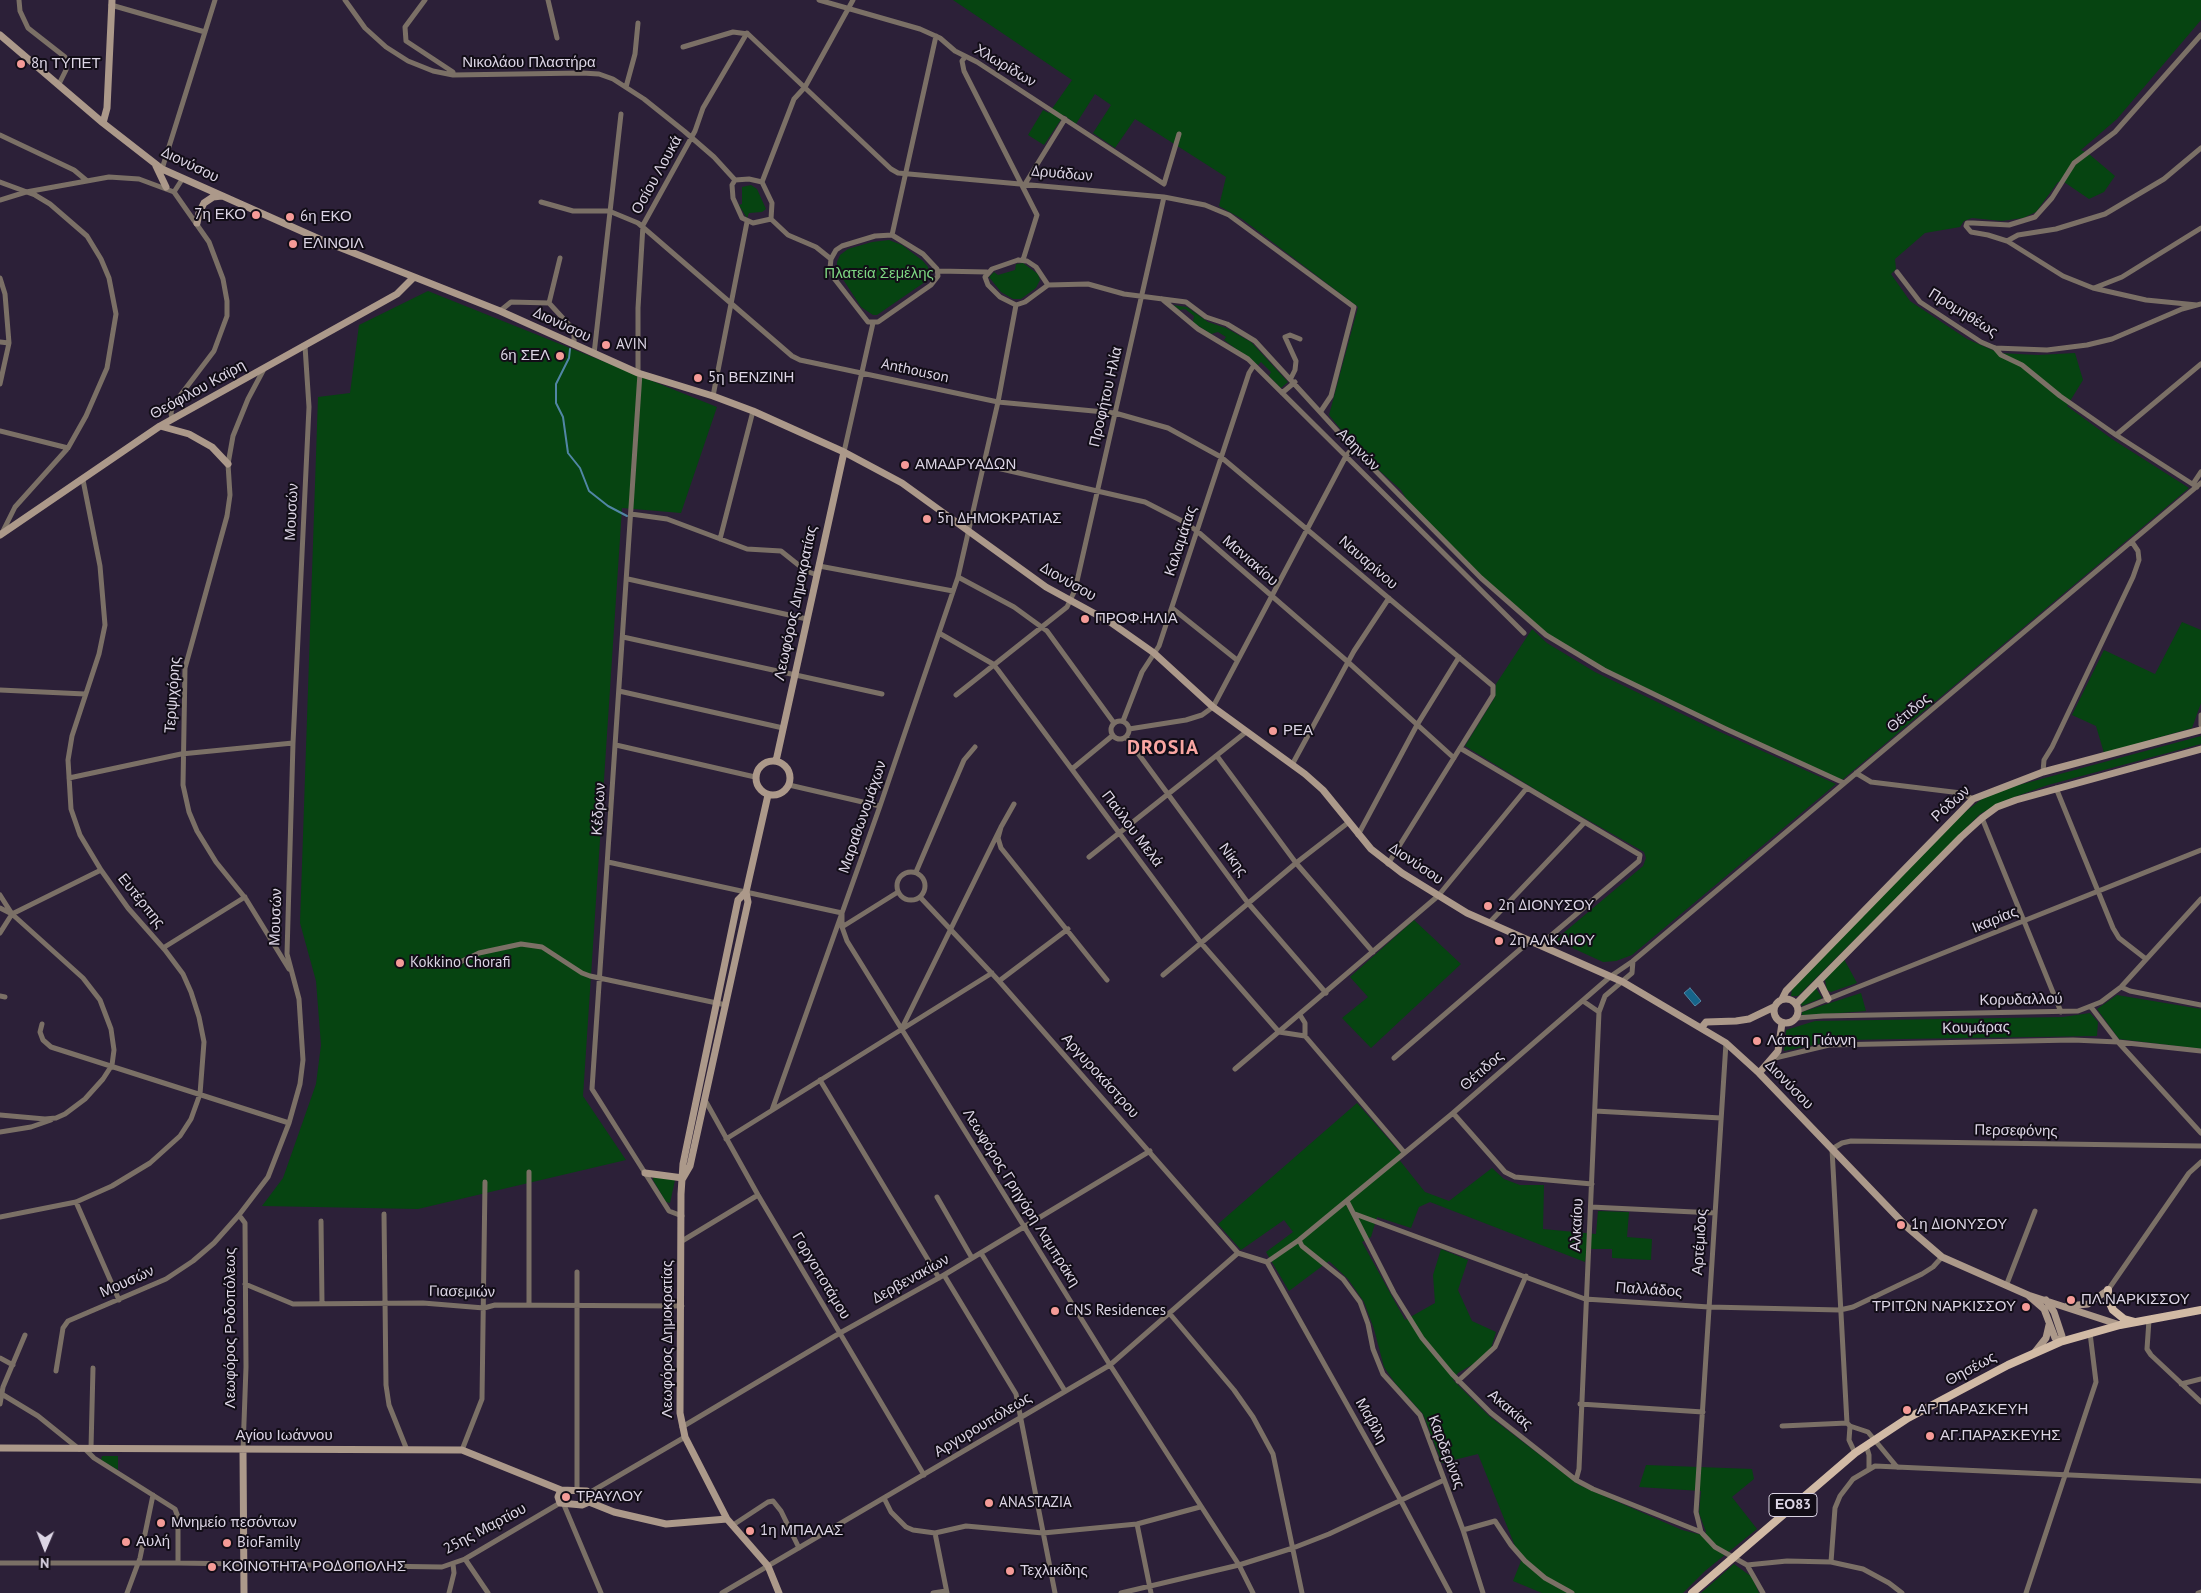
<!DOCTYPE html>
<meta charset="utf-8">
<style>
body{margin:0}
#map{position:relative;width:2201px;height:1593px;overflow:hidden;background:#2c2038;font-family:"PT Sans",sans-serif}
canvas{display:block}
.north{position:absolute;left:20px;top:1523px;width:50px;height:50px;-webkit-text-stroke:4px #120d17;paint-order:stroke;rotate:181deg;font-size:14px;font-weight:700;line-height:20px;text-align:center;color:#dcd5e5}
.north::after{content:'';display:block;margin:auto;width:18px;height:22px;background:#dcd5e5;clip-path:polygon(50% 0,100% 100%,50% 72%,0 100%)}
</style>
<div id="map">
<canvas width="2201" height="1593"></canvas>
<div class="north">N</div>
</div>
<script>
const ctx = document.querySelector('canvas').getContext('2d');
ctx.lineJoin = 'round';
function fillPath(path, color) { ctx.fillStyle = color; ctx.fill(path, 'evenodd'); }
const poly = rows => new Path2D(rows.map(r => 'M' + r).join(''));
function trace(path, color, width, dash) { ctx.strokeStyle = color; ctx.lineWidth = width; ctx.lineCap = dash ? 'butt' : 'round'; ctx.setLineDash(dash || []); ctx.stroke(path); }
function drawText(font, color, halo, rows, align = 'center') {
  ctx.font = font + ' "PT Sans",sans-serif'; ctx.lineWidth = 4; ctx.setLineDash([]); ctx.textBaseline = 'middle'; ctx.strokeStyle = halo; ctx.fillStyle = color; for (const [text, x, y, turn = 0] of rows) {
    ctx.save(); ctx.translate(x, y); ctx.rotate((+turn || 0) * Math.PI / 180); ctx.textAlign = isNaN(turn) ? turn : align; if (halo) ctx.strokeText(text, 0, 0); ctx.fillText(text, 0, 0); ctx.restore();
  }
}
fillPath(poly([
 [953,0,2201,0,2201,20,2117,119,2081,150,2089,154,2115,176,2104,192,2089,199,2064,182,2058,182,2036,212,2023,218,2002,221,1972,218,1964,221,1960,227,1925,233,1895,259,1896,269,1891,274,1910,301,1967,339,1999,353,2038,355,2075,353,2083,380,2067,406,2112,439,2189,488,1842,780,1821,772,1602,668,1554,639,1503,597,1410,505,1401,490,1360,453,1329,415,1358,307,1242,219,1219,206,1226,177,1135,119,1115,148,1093,133,1111,105,1095,94,1076,124,1064,115,1044,145,1028,135,1043,110,1049,113,1072,80],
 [751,185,757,189,766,209,762,212,749,213,747,218,739,205,742,204,742,187],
 [889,240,902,245,923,261,928,267,929,274,925,282,877,315,873,315,861,307,837,270,837,262,840,255,848,249,872,242],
 [1023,263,1038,274,1040,280,1036,288,1021,299,1013,299,1001,292,989,277,994,272,998,275,1015,270,1016,264],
 [428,291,717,407,681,513,622,508,583,1096,626,1160,418,1209,262,1206,283,1178,316,1084,321,1045,316,981,300,923,318,397,350,393,359,325],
 [1173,305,1187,307,1208,322,1226,328,1251,342,1288,382,1281,388,1269,376,1271,372,1261,362,1258,365,1224,340,1226,337,1218,332,1211,334,1197,325,1193,322,1194,316,1185,309,1180,310],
 [2182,622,2201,630,2201,703,2192,728,2104,753,2096,726,2072,715,2104,650,2155,674],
 [1532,629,1547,643,1595,672,1709,727,1836,784,1632,955,1616,961,1603,962,1555,940,1643,866,1646,858,1644,852,1551,799,1465,746,1495,697,1496,684],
 [2201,736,2201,744,2048,785,2006,800,1980,814,1798,996,1791,996,1792,989,1961,815,1982,799,2004,789],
 [1414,920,1461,964,1371,1048,1342,1018,1368,997,1350,977],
 [1844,959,1857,983,1831,992,1827,990,1825,980],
 [1816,988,1822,998,1802,1006,1801,1004],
 [1861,993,1866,1011,1802,1016,1802,1012],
 [2117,995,2201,1009,2201,1049,2119,1039,2097,1009],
 [2090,1013,2098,1022,2097,1036,1839,1040,1784,1051,1786,1030,1815,1021,2063,1017],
 [1357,1103,1401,1153,1397,1157,1425,1192,1449,1201,1492,1168,1504,1179,1520,1185,1544,1185,1543,1229,1596,1234,1598,1211,1629,1212,1627,1237,1652,1239,1651,1260,1612,1258,1612,1249,1587,1249,1585,1262,1430,1202,1419,1207,1411,1228,1377,1217,1371,1237,1362,1242,1405,1320,1435,1303,1433,1275,1441,1249,1468,1260,1458,1290,1472,1321,1496,1332,1489,1355,1458,1373,1453,1380,1489,1416,1579,1485,1682,1530,1702,1535,1706,1532,1699,1513,1701,1491,1639,1487,1646,1465,1752,1469,1754,1479,1732,1497,1757,1529,1705,1571,1683,1593,1542,1593,1513,1581,1521,1561,1478,1454,1442,1463,1423,1414,1395,1383,1384,1367,1374,1329,1364,1302,1348,1279,1329,1261,1289,1291,1266,1252,1293,1232,1284,1220,1241,1250,1218,1224],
 [653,1177,675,1180,670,1203,666,1202,653,1180],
 [102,1456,118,1456,118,1470,101,1460],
 [1734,1564,1752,1577,1759,1593,1701,1593]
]), '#064411');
const water = poly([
 [1690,988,1701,1001,1695,1006,1684,993,1690,988]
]);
fillPath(water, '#166489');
trace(water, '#5186a5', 1);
trace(poly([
 [570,349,569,358,556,384,556,403,563,417,568,453,580,468,589,491,608,506,627,516]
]), '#5186a5', 2);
trace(poly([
 [19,0,20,11,28,28,65,57,66,70,59,84],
 [345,0,365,28,386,47,408,61,433,71,453,75,582,73,599,74,613,79,644,99,684,131,714,157,735,180],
 [425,0,405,27,406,41,453,72,453,75],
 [548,0,557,38],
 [819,0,920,29,940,38,955,51,977,62,1164,184,1179,134],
 [111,5,205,32],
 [683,47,733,32,748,34,891,169,898,173,1164,197,1205,205,1229,215,1354,307,1331,396,1321,411],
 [965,57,962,61,964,71,1037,215,1023,260],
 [626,87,635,54,638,23],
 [0,135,74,170,86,180],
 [162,169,215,0],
 [735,180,732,185,733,198,742,218,753,223,771,219],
 [735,180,749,179,762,182,772,203,771,219],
 [0,182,35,195,50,204,87,236,101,259,109,278,116,314,107,368,86,416,68,448,15,507,2,533],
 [762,182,794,99,805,87,853,0],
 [1025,184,1065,119],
 [174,192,183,178],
 [0,200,26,192,109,177,139,179,174,192,209,242,223,279,227,301,227,316,214,351,173,405,171,413,172,419],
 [541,202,573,211,609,211,638,223,792,356,800,360,998,402,1115,413,1168,428,1221,457,1493,686,1493,695,1388,864],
 [771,219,788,235,816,247,831,259],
 [892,235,923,254,937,269,938,276,931,285,878,322,868,322,833,277,830,268,831,259,836,250,842,246,875,236,892,235],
 [892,235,936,36],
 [2007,241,2018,235,2056,229,2105,214,2164,179,2201,148],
 [1018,260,1027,261,1036,267,1048,285,1025,302,1016,305,1000,297,988,285,985,277,992,269,1018,260],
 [938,271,987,272],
 [1897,272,1920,302,1981,342,1995,348,2047,350,2087,345,2112,339,2182,309,2201,304],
 [0,278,5,294,9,343,0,384],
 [1048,285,1088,284,1124,294,1186,302,1206,317,1227,324,1255,341,1353,448,1346,456,1213,707,1202,715,1186,720,1129,729],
 [2094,288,2122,277,2201,228],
 [1162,299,1198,329,1248,359,1524,633],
 [549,303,560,258],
 [2197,305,2146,300,2093,288,2063,276,2007,241,1988,235,1971,232,1966,226,1967,223,1973,223,2009,225,2035,217,2052,198,2074,163,2115,132,2201,35],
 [500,311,511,302,549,303,571,327,574,336,574,345],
 [0,342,9,343],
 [1995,348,2001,355,2022,365,2060,396,2116,435,2197,487],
 [594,354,621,114],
 [264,369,248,399,233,436,228,464,230,495,227,516,185,668,183,785,189,812,197,831,216,862,246,899,289,969],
 [638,373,638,308,643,225,695,131,703,108,747,33],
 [640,373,592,1089,669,1211,682,1216],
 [1291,378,1295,370,1296,361,1285,337,1290,335,1300,339],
 [1282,393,1295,382],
 [713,396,747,222],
 [0,431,68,448],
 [2116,435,2201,364],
 [1353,448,1481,578,1546,635,1604,670,1726,729,1844,783],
 [844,452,873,323],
 [984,465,1145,502,1184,522,1197,531,1348,662,1454,758],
 [2193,484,2201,472],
 [631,514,667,519,747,549,781,551,806,571,817,575],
 [720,539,753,411],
 [819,566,953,591],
 [958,577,1014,607,1047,631,1114,723],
 [628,579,807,619],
 [1172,608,1237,660],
 [939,633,993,664,998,670,1201,943,1279,1032,1305,1036,1404,1152],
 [623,637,882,694],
 [0,690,85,694],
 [619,691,783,728],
 [956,695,1067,607,1075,590,1164,197],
 [2201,715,2201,725],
 '1111 730a9 9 0 1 1 18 0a9 9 0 1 1-18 0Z',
 [1123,721,1142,672,1159,646,1249,373,1254,365],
 [1126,737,1248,903,1326,993],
 [616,745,755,777],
 [1460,748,1640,855,1639,861,1541,944],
 [1217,756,1296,863,1373,952],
 [1293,763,1354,651,1389,598],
 [1072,769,1112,736],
 [2043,772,2044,760,2052,747,2133,577,2139,560,2138,551,2132,542],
 [1856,773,1871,782,1961,793,1973,799],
 [69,778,181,754,293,743],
 [789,785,880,806],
 [2056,788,2113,928,2119,938,2146,959],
 [1014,804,1001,827,998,838,1001,848,1107,980],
 [1982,818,2061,1012],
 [1358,835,1417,725,1459,657],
 [1089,857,1246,732],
 [608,862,842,913,842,927,847,941,1110,1365,1239,1565,1253,1593],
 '897 886a14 14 0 1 1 28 0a14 14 0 1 1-28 0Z',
 [916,872,964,760,975,747],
 [0,895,12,914],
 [920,897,999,981,1238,1253,1267,1262],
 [0,908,12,914,83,978,100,1000,111,1029,114,1050,112,1065,103,1079,85,1099,65,1114,56,1118,45,1119,0,1115],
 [1489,923,1584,823],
 [842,927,898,892],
 [0,933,12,914,101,870],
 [163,948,245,897],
 [454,965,479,953,521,944,542,947,582,973,590,976,726,1005],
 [1163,975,1296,863,1349,822],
 [999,981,1068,929],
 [2121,987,2130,991,2201,1005],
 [0,996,5,997],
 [1583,1001,1599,1012],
 [2091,1007,2118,1042,2201,1133],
 [1798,1011,2201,850],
 [1300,1015,1305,1023,1305,1036],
 [1796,1018,1823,1016,2078,1011,2101,1002,2121,987,2201,899],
 [42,1024,40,1032,43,1040,51,1047,289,1123],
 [902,1028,1001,827],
 [1394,1058,1531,940],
 [1775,1058,1829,1045,2073,1040,2118,1042,2201,1051],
 [1235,1069,1438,896,1526,789],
 [820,1080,939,1278],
 [705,1100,758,1195,924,1475],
 [772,1110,880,806,958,577,998,402,1016,305],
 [1595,1111,1721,1118],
 [1453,1113,1505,1172,1515,1177,1592,1184],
 [0,1132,31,1127,51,1120],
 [726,1139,992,973],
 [529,1172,529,1305],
 [937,1197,972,1258],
 [1347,1201,1394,1293,1422,1338,1452,1374,1491,1413,1576,1480,1593,1489,1701,1532,1715,1547,1747,1565,1763,1593],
 [76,1202,119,1300],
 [1591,1207,1715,1213],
 [384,1214,386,1385,389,1405,407,1450],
 [1355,1214,1585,1299,1709,1307,1840,1310,1853,1307,1922,1274,1933,1267,1942,1257],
 [239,1215,245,1223,246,1367,243,1450],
 [0,1217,76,1202,112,1186,150,1163,180,1136,191,1119,200,1094,204,1042,199,1017,191,992,183,974,165,950,128,908,101,870,80,835,71,809,68,760,72,736,99,654,105,625,100,566,83,480],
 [321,1221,322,1303],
 [682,1241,758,1195],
 [981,1253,1065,1391],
 [1267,1262,1400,1499,1450,1593],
 [1267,1262,1299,1240],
 [944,1275,1016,1394,1055,1593],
 [245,1284,293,1304,423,1303,484,1308,495,1305,682,1306],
 [2006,1286,2035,1211],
 [2108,1290,2189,1173,2201,1162],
 [1170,1314,1234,1390,1253,1417,1273,1454,1302,1593],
 [2149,1320,2147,1349,2151,1355,2201,1402],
 [0,1358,13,1365],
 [56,1371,63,1328,68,1321,166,1279,193,1261,214,1243,239,1215,268,1177,289,1123,300,1084,303,1060,299,999,287,954,293,743,309,407,305,346],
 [1458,1381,1495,1347,1526,1276],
 [2181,1384,2201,1379],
 [0,1393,38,1416,79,1449],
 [0,1404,3,1387,25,1335],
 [1580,1404,1703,1412],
 [1782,1426,1847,1423],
 [1850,1426,1868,1432,1897,1467],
 [682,1427,840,1333,944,1275,1150,1151],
 [1866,1445,1869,1455,1869,1468],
 [91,1448,93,1368],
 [85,1449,94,1458,175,1509,178,1517,178,1563],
 [462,1450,482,1399,485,1182],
 [1855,1453,1849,1440,1850,1426,1847,1423,1832,1149,1842,1143,1851,1141,2201,1146],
 [1576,1480,1579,1469,1599,1012,1605,996,1632,973,1633,961],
 [577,1490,577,1272],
 [589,1493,685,1437],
 [884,1498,891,1512,906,1527,913,1530,935,1533,966,1526,1043,1533,1137,1524,1200,1507],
 [564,1505,601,1593],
 [1137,1524,1151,1593],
 [733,1525,768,1502,773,1501,781,1511,799,1548],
 [1463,1530,1495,1521,1511,1545,1525,1561,1545,1578,1572,1593],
 [1701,1532,1696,1512,1726,1043],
 [935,1533,947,1593],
 [465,1559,488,1593],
 [1831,1562,1835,1508,1840,1496,1853,1479,1875,1466,2201,1481],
 [0,1563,178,1563,442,1567,465,1559,560,1503],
 [1747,1565,1787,1561,1831,1562,1863,1569,1889,1583,1902,1593],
 [127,1593,140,1558,153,1495],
 [449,1593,454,1573,453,1564],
 [722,1593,1110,1365,1238,1253],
 [933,1593,946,1591],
 [1121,1593,1239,1565,1293,1548,1329,1534,1444,1480],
 [1483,1593,1463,1530,1420,1415,1383,1374,1373,1349,1368,1324,1360,1302,1343,1279,1302,1246,1299,1240,1453,1113,1611,976,1633,961,2201,483],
 [2026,1593,2096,1382,2090,1333],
 [2198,1593,2201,1592]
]), '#7b7066', 5);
trace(poly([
 [0,35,103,123,162,169,326,242,500,311,638,373,713,396,753,411,844,452,902,483,1046,587,1110,622,1154,653,1213,707,1305,774,1323,790,1371,849,1402,873,1467,913,1623,982,1726,1043,1759,1073,1907,1227,1942,1257,2028,1295,2120,1325],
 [103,123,107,108,112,0],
 [156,166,166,187],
 [197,223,199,213,204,203,213,197,222,196],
 [160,426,189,434,212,447,228,464],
 [0,535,160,426,397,294,413,278],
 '756 778a17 17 0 1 1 34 0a17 17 0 1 1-34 0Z',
 [776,761,844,452],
 [746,892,768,795],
 [1819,981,1828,999],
 '1774 1011a12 12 0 1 1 24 0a12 12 0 1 1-24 0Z',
 [1782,999,1786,991,1973,799,2043,772,2201,730],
 [1796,1004,1961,837,1982,818,1997,807,2016,800,2201,749],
 [1702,1027,1706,1022,1736,1021,1749,1019,1774,1007],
 [1759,1073,1778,1051,1782,1023],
 [645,1173,683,1178],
 [683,1178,690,1166,748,902,746,892,738,900,683,1164,681,1194,680,1413,685,1437,727,1519],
 [2028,1295,2044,1309,2055,1338,2060,1342,2062,1336,2054,1312,2046,1300],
 [2068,1306,2088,1304,2108,1290],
 [2035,1352,2046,1338,2049,1325],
 [0,1448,462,1450,561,1490],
 [243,1450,244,1593],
 [561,1490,587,1491,590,1496,589,1502,582,1505,560,1503,558,1497,561,1490],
 [589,1502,614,1512,666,1524,727,1519,768,1566,779,1593]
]), '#ac998a', 7);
trace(poly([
 [2108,1290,2108,1299,2113,1310,2124,1319,2135,1322],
 [1692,1593,1855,1453,1908,1418,2008,1365,2060,1342,2120,1325,2201,1310]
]), '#d1baa5', 8);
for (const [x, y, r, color] of [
 [21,64,5,"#f59b97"],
 [256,215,5,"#f59b97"],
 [290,217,5,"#f59b97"],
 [293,244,5,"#f59b97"],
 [606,345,5,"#f59b97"],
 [560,356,5,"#f59b97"],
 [698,378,5,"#f59b97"],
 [905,465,5,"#f59b97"],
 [927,519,5,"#f59b97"],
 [1085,619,5,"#f59b97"],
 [1273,731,5,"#f59b97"],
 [1488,906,5,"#f59b97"],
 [1499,941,5,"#f59b97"],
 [400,963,5,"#f59b97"],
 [1757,1041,5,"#f59b97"],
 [1901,1225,5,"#f59b97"],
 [2071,1300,5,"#f59b97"],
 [2026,1307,5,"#f59b97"],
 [1055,1311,5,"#f59b97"],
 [1907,1410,5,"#f59b97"],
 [1930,1436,5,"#f59b97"],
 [566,1497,5,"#f59b97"],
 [989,1503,5,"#f59b97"],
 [161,1523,5,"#f59b97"],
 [750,1531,5,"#f59b97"],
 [126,1542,5,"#f59b97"],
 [227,1543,5,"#f59b97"],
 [212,1567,5,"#f59b97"],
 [1010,1571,5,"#f59b97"]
]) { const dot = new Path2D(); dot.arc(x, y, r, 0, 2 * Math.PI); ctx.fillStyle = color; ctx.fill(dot); trace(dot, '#120d17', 2); }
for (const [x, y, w] of [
 [1793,1505,48]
]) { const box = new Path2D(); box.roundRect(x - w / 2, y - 11.5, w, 23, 4); ctx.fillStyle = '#120d17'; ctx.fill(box); trace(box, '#dcd5e5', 1); }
drawText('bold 14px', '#dcd5e5', null, [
 ["ΕΟ83",1793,1505]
]);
drawText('15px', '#dcd5e5', '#120d17', [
 ["Νικολάου Πλαστήρα",529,63],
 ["Χλωρίδων",1005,66,31],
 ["Διονύσου",190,165,26],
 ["Δρυάδων",1062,174,5],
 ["Οσίου Λουκά",657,175,-61],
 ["Προμηθέως",1963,313,32],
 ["Διονύσου",562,325,25],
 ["Anthouson",915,371,12],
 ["Θεόφιλου Καϊρη",198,390,-29],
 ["Προφήτου Ηλία",1106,397,-77],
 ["Αθηνών",1358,450,45],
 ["Μουσών",292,512,-87],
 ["Καλαμάτας",1181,541,-72],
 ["Μανιακίου",1250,561,41],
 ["Ναυαρίνου",1368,563,41],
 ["Διονύσου",1068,582,30],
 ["Λεωφόρος Δημοκρατίας",796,603,-78],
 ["Τερψιχόρης",173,695,-86],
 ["Θέτιδος",1909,713,-40],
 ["Ρόδων",1951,804,-42],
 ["Κέδρων",599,809,-86],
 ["Μαραθωνομάχων",863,817,-71],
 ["Παύλου Μελά",1132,829,53],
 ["Νίκης",1233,860,54],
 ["Διονύσου",1416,864,34],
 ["Ευτέρπης",141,901,51],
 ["Μουσών",276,917,-88],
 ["Ικαρίας",1995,920,-22],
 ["Κορυδαλλού",2021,1000,-1],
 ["Κουμάρας",1976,1028,-1],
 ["Θέτιδος",1482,1071,-41],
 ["Αργυροκάστρου",1100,1076,48],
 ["Διονύσου",1789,1085,46],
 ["Περσεφόνης",2016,1131,1],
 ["Λεωφόρος Γρηγόρη Λαμπράκη",1021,1198,58],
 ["Αλκαίου",1577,1225,-87],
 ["Αρτέμιδος",1700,1242,-86],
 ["Γοργοποτάμου",821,1276,59],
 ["Δερβενακίων",911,1279,-29],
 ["Μουσών",127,1282,-24],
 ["Παλλάδος",1649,1290,4],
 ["Γιασεμιών",462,1292,1],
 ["Λεωφόρος Ροδοπόλεως",231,1328,-90],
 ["Λεωφόρος Δημοκρατίας",668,1339,-90],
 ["Θησέως",1971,1369,-28],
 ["Ακακίας",1510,1410,40],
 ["Μαβίλη",1371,1421,61],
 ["Αργυρουπόλεως",983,1425,-31],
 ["Αγίου Ιωάννου",284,1436],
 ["Καρδερίνας",1446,1452,69],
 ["25ης Μαρτίου",485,1529,-28]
]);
drawText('15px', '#dcd5e5', '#120d17', [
 ["8η ΤΥΠΕΤ",31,64],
 ["7η ΕΚΟ",246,215,"right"],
 ["6η ΕΚΟ",300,217],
 ["ΕΛΙΝΟΙΛ",303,244],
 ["AVIN",616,345],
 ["6η ΣΕΛ",550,356,"right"],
 ["5η ΒΕΝΖΙΝΗ",708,378],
 ["ΑΜΑΔΡΥΑΔΩΝ",915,465],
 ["5η ΔΗΜΟΚΡΑΤΙΑΣ",937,519],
 ["ΠΡΟΦ.ΗΛΙΑ",1095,619],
 ["ΡΕΑ",1283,731],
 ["2η ΔΙΟΝΥΣΟΥ",1498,906],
 ["2η ΑΛΚΑΙΟΥ",1509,941],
 ["Kokkino Chorafi",410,963],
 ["Λάτση Γιάννη",1767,1041],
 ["1η ΔΙΟΝΥΣΟΥ",1911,1225],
 ["ΠΛ.ΝΑΡΚΙΣΣΟΥ",2081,1300],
 ["ΤΡΙΤΩΝ ΝΑΡΚΙΣΣΟΥ",2016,1307,"right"],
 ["CNS Residences",1065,1311],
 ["ΑΓ.ΠΑΡΑΣΚΕΥΗ",1917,1410],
 ["ΑΓ.ΠΑΡΑΣΚΕΥΗΣ",1940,1436],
 ["ΤΡΑΥΛΟΥ",576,1497],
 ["ANASTAZIA",999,1503],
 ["Μνημείο πεσόντων",171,1523],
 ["1η ΜΠΑΛΑΣ",760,1531],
 ["Αυλή",136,1542],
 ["BioFamily",237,1543],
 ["ΚΟΙΝΟΤΗΤΑ ΡΟΔΟΠΟΛΗΣ",222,1567],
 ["Τεχλικίδης",1020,1571]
], 'left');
drawText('15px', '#7ed782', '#120d17', [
 ["Πλατεία Σεμέλης",879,274]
]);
ctx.letterSpacing = '1px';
drawText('bold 20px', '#faa6a2', '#120d17', [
 ["DROSIA",1163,748]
]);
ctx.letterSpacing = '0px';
</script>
